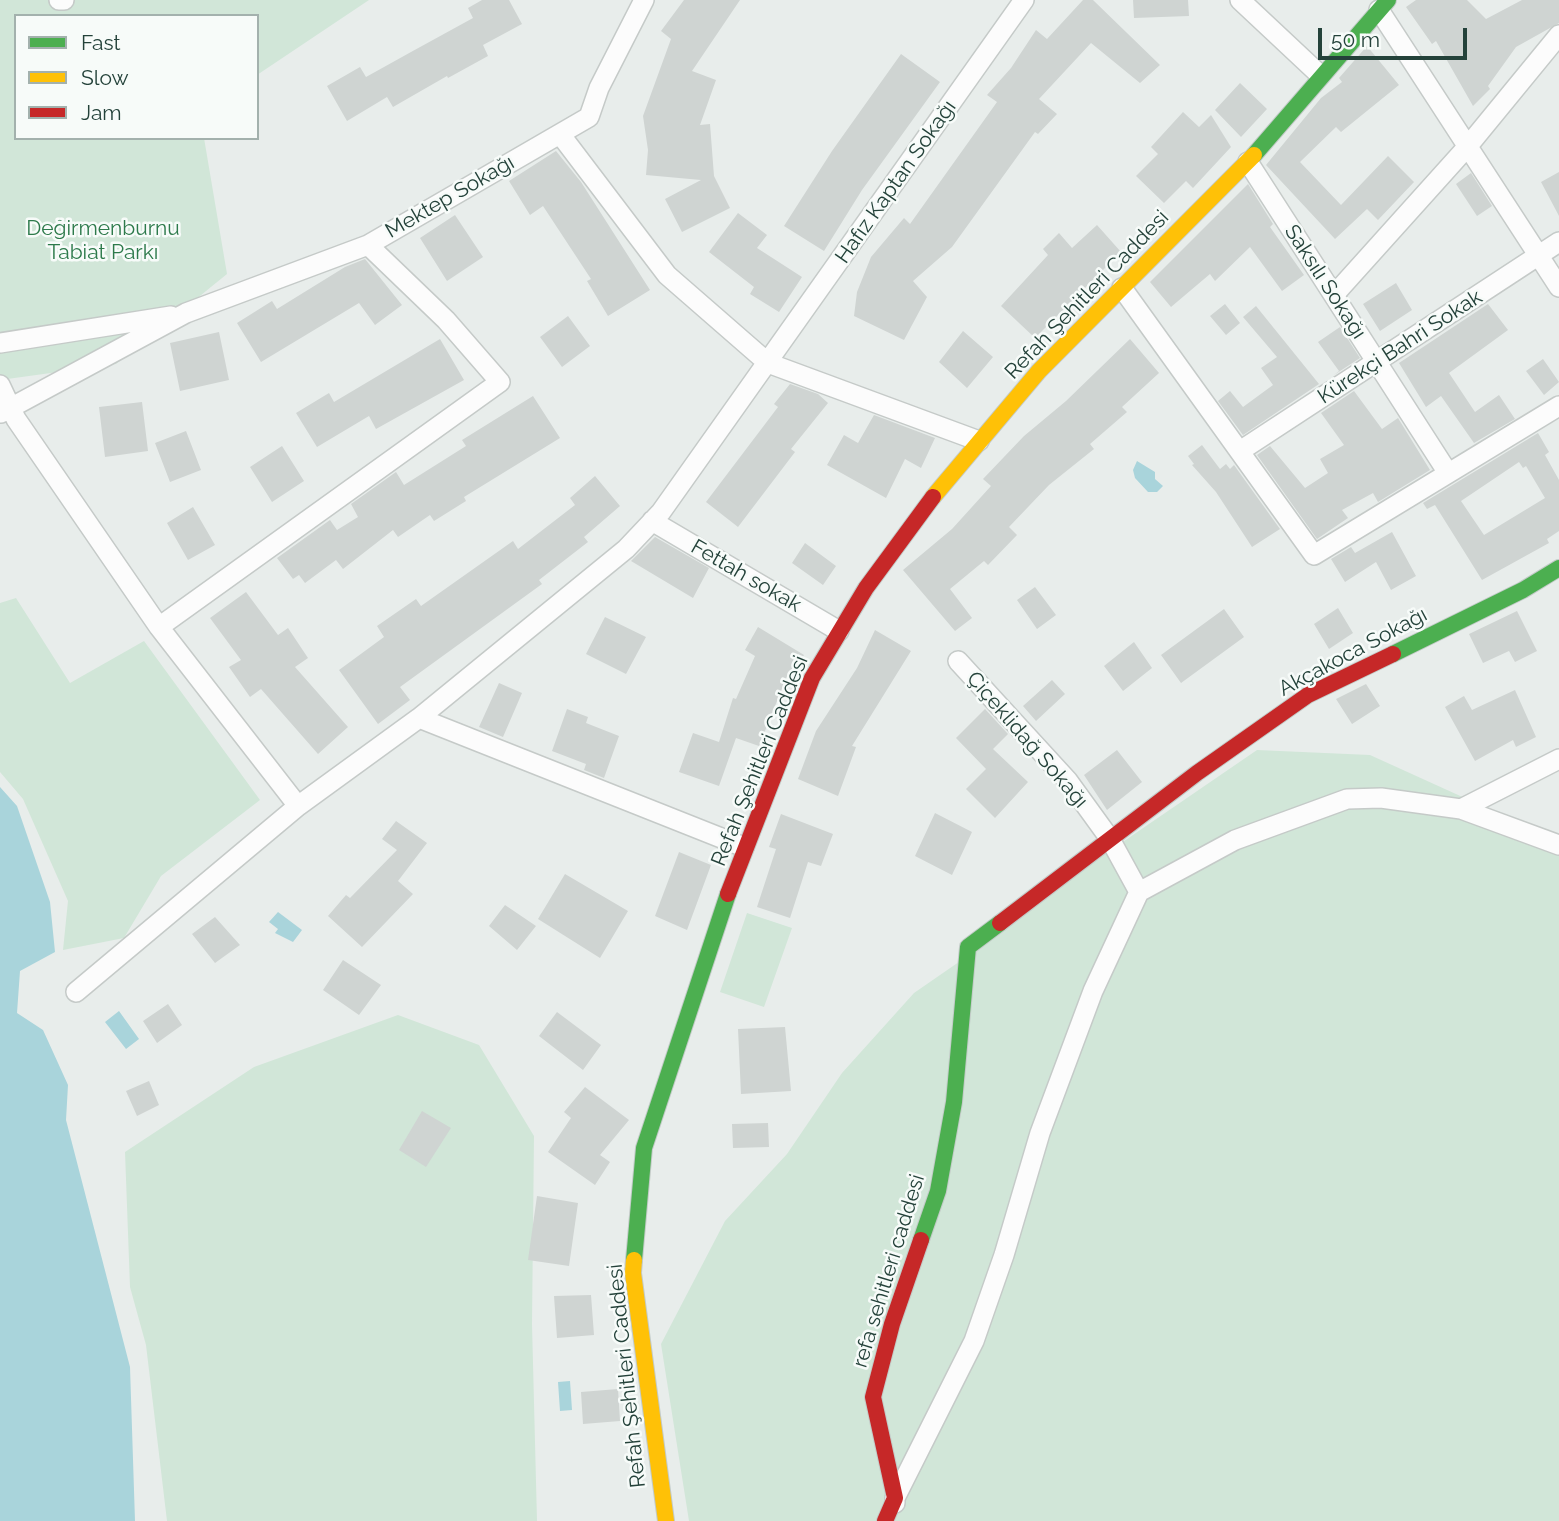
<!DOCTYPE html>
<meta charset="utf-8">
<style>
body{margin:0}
#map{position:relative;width:1559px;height:1521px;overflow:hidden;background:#e8edeb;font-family:Raleway,sans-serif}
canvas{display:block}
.legend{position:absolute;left:14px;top:14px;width:245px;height:126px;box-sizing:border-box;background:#f7fbf9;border:2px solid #a3b1ad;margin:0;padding:9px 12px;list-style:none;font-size:21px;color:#24423a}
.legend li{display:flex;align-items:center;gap:14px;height:35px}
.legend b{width:35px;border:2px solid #a3b1ad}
.scale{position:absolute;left:1318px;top:28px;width:149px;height:32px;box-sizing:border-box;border:4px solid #24423a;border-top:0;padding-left:9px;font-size:21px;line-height:24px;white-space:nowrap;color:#24423a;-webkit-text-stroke:5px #f7fbf9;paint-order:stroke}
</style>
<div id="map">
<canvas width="1559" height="1521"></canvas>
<ul class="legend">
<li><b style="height:9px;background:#4caf50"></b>Fast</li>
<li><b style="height:9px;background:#ffc107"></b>Slow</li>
<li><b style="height:9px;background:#c62828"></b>Jam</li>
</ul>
<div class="scale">50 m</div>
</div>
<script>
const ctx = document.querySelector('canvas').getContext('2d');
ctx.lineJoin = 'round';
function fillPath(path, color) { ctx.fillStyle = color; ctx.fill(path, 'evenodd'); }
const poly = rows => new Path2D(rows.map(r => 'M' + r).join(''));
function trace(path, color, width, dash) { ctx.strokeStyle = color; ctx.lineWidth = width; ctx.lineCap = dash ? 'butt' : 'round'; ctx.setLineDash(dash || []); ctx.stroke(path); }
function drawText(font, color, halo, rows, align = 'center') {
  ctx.font = font + ' Raleway,sans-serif'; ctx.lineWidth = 5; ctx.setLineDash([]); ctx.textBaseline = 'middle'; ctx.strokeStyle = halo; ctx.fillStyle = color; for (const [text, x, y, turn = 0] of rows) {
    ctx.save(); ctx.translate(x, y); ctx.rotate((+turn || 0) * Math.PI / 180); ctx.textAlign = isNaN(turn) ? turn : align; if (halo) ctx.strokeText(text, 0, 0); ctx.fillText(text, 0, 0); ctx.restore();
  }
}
fillPath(poly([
 [0,0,369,0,257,75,257,16,16,16,16,138,204,138,227,274,116,364,0,380],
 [16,598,70,683,144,641,260,800,161,876,124,938,63,950,68,901,23,799,0,772,0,603],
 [1257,750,1370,755,1522,824,1559,834,1559,1521,689,1521,661,1344,725,1221,787,1154,842,1073,914,993,982,946,1076,874],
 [747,913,792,928,764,1007,720,992],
 [398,1015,479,1045,534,1136,532,1324,537,1521,167,1521,146,1345,130,1287,125,1152,254,1067]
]), '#d1e6d8');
fillPath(poly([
 [1137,461,1155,472,1155,479,1163,486,1157,492,1148,492,1135,478,1133,470],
 [0,787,17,806,50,902,55,952,20,971,17,1013,43,1030,68,1085,66,1120,130,1367,135,1521,0,1521],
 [278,912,302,930,293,942,275,933,278,929,269,922],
 [119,1011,139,1039,126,1049,105,1022],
 [570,1381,572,1410,560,1411,558,1382]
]), '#a9d4db');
fillPath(poly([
 [482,0,509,0,522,24,483,45,488,56,448,78,447,76,393,107,387,97,347,121,327,86,360,67,366,77,411,52,473,18,468,8],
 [684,0,740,0,692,71,716,80,700,125,710,124,714,176,730,208,682,232,665,199,701,180,646,175,648,150,643,116,671,39,661,31],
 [1083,0,1093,0,1160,65,1140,83,1091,43,1039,99,1057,114,1038,134,1035,132,952,247,913,281,927,297,904,340,854,316,857,292,871,257,904,218,910,224,997,102,987,95,1011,68,1036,30,1047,39],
 [1133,0,1188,0,1189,16,1134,18],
 [1416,0,1467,0,1486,19,1522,0,1559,0,1559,23,1516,47,1488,86,1490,89,1473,106,1436,41,1432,44,1406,7],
 [1367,46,1399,85,1341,132,1336,127,1300,162,1341,205,1388,156,1414,182,1378,220,1367,209,1335,239,1266,165,1321,98,1342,82,1339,78],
 [901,54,940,82,862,190,824,251,784,226,832,151],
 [1240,83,1267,109,1241,137,1215,110],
 [1183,112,1199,127,1211,115,1231,147,1193,188,1186,181,1164,203,1136,176,1158,154,1151,147],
 [556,151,581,182,650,290,608,316,587,281,591,279,543,206,530,215,509,181],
 [1559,172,1559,216,1541,182],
 [1471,173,1492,206,1477,216,1456,184],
 [1248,184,1273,224,1270,227,1304,275,1282,291,1250,247,1215,281,1210,274,1171,307,1150,282],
 [738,213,767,235,757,248,802,277,779,312,750,294,754,287,709,252],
 [455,215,483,257,447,281,420,238],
 [1097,225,1121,252,1035,338,1001,306,1048,255,1043,249,1059,233,1072,248],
 [365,259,402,305,375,325,359,303,261,362,237,323,272,301,277,309,345,267],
 [1396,283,1412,310,1380,331,1363,304],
 [1225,304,1240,323,1226,335,1210,316],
 [1488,304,1508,330,1449,373,1475,412,1499,395,1515,419,1474,443,1441,396,1426,407,1399,363],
 [1256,306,1319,384,1243,435,1218,401,1230,391,1243,407,1273,385,1261,368,1277,357,1243,317],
 [568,316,590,346,562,367,540,337],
 [1340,327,1360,358,1334,375,1339,371,1318,342],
 [963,331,993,357,967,388,939,362],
 [219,332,229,380,180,391,170,343],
 [440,339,464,380,376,429,369,416,317,447,296,413,329,393,334,402],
 [1130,339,1159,373,1122,407,1127,412,1090,444,1094,449,1049,485,1009,527,1017,535,988,565,984,561,950,589,972,618,955,631,903,570,952,529,991,486,983,479,1024,436,1066,401],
 [1543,359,1559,382,1544,395,1526,371],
 [790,384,818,394,828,403,791,449,795,452,738,527,706,502,778,407,774,404],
 [1354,391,1382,429,1398,418,1430,470,1378,502,1373,493,1342,510,1348,518,1317,539,1257,455,1270,446,1305,488,1328,473,1320,459,1344,445,1321,413],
 [533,396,560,438,464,497,466,501,434,521,430,515,398,537,393,530,343,569,336,560,305,583,299,575,293,579,277,558,330,520,337,530,358,517,351,504,396,472,404,485,466,446,462,440],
 [142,402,148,451,105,457,99,407],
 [874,415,935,438,921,468,905,459,886,498,827,465,844,435,858,443],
 [186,431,201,470,170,482,155,443],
 [1538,433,1549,452,1545,455,1559,480,1559,531,1547,539,1549,543,1482,580,1435,505,1427,509,1423,503],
 [1519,462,1523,468,1526,466,1545,498,1484,535,1461,501],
 [1202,445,1220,469,1226,464,1230,469,1234,465,1280,529,1252,547,1216,492,1192,465,1194,464,1188,456],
 [282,446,304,481,272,502,250,467],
 [595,476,620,506,584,537,588,542,539,580,542,584,400,687,410,700,378,724,339,670,384,637,377,626,416,599,421,606,513,541,518,549,575,505,570,498],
 [193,507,215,545,188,560,167,523],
 [1392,532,1416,576,1391,590,1376,562,1345,582,1331,559,1351,547,1355,553],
 [655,537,709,568,693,598,631,561],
 [805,543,836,566,823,585,792,563],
 [1035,587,1056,615,1037,629,1017,600],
 [246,592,278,635,288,628,308,658,295,667,348,727,318,754,261,689,250,697,229,667,241,660,210,618],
 [1338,608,1353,633,1329,649,1314,624],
 [1224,609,1244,637,1181,683,1161,655],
 [1517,611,1537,651,1515,662,1509,651,1483,663,1469,634],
 [605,617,646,637,626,674,586,654],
 [758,627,804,655,791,678,787,676,759,746,736,738,719,786,679,772,693,733,719,742,733,698,736,699,755,656,745,650],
 [875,630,911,651,852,746,856,747,838,796,798,779,816,731,857,668],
 [1134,642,1152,668,1123,691,1104,666],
 [1052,680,1065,694,1036,721,1023,706],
 [499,683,522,693,503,737,479,727],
 [1366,684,1380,706,1352,724,1336,699],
 [1515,690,1536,737,1516,747,1513,740,1475,761,1445,707,1464,696,1472,710],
 [567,709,588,717,586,723,619,736,604,778,584,770,586,764,552,751],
 [985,709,1008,734,993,749,1028,782,995,818,966,789,986,769,956,738],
 [1117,750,1142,782,1107,810,1084,775],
 [935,813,972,832,952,875,915,856],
 [781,814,833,834,821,866,808,862,790,918,757,907,776,849,769,847],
 [396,821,427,843,398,881,413,894,362,947,328,916,346,895,350,898,397,850,382,839],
 [679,852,711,865,687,930,655,916],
 [565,874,628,911,600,958,538,919],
 [505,905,536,926,517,950,489,926],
 [215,917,240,945,215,963,192,934],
 [343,960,381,985,359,1015,323,990],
 [168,1004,182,1025,157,1043,143,1021],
 [557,1012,601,1045,583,1070,539,1036],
 [785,1027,791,1091,741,1094,738,1029],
 [149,1081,159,1105,137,1116,126,1091],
 [585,1087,629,1120,600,1155,610,1162,595,1185,548,1152,571,1118,564,1112],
 [422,1111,451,1128,426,1167,399,1150],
 [768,1123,769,1147,733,1148,732,1124],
 [537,1196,578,1203,569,1266,528,1260],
 [591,1295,594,1335,557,1338,554,1296],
 [618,1389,620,1421,583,1424,581,1392]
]), '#cfd4d2');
const street = poly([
 [59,0,64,0],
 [1240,0,1320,75],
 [1379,10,1559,287],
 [560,134,667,275,768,363,979,441],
 [1248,162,1448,473],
 [1122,288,1314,555,1559,406],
 [1334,295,1468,146,1559,35],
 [0,343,171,316],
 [0,385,16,419,159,627,298,806,419,718,744,847],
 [1,413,186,313,368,245,589,117,599,88,644,0],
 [1240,451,1559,242],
 [652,521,839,631],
 [159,627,500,382,446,320,368,245],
 [958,661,1068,781,1110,839,1139,892],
 [419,718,626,549,661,512,1024,0],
 [1461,809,1559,759],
 [76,992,298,806],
 [895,1503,895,1498,974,1341,1004,1255,1040,1133,1093,991,1139,892,1235,840,1347,799,1381,798,1461,809,1559,845]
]);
const fast = poly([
 [1254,155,1388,0],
 [1393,654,1523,590,1559,568],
 [921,1240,938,1191,954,1102,968,947,1000,923],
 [634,1260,644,1148,728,894]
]);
const slow = poly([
 [933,497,1039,371,1254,155],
 [634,1260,633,1273,666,1521]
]);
const jam = poly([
 [728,894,812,678,866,588,933,497],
 [1000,923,1197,773,1308,695,1393,654],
 [885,1521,895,1498,873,1397,892,1324,921,1240]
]);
trace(street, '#c5cac8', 22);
trace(fast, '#c3cbc8', 18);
trace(slow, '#c3cbc8', 18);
trace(jam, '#c3cbc8', 18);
trace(street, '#fcfcfc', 19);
trace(fast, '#4caf50', 16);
trace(slow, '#ffc107', 16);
trace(jam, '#c62828', 16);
drawText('21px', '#24423a', '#f7fbf9', [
 ["Hafız Kaptan Sokağı",896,182,-55],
 ["Mektep Sokağı",450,197,-30],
 ["Saksılı Sokağı",1325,282,57],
 ["Refah Şehitleri Caddesi",1087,295,-46],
 ["Kürekçi Bahri Sokak",1400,347,-33],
 ["Fettah sokak",746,576,30],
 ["Akçakoca Sokağı",1353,652,-28],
 ["Çiçeklidağ Sokağı",1027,740,49],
 ["Refah Şehitleri Caddesi",760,761,-68],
 ["refa sehitleri caddesi",889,1271,-73],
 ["Refah Şehitleri Caddesi",627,1376,-96]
]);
drawText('21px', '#2d7a4b', '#f7fbf9', [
 ["Değirmenburnu",103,229],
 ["Tabiat Parkı",103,253]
]);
</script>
